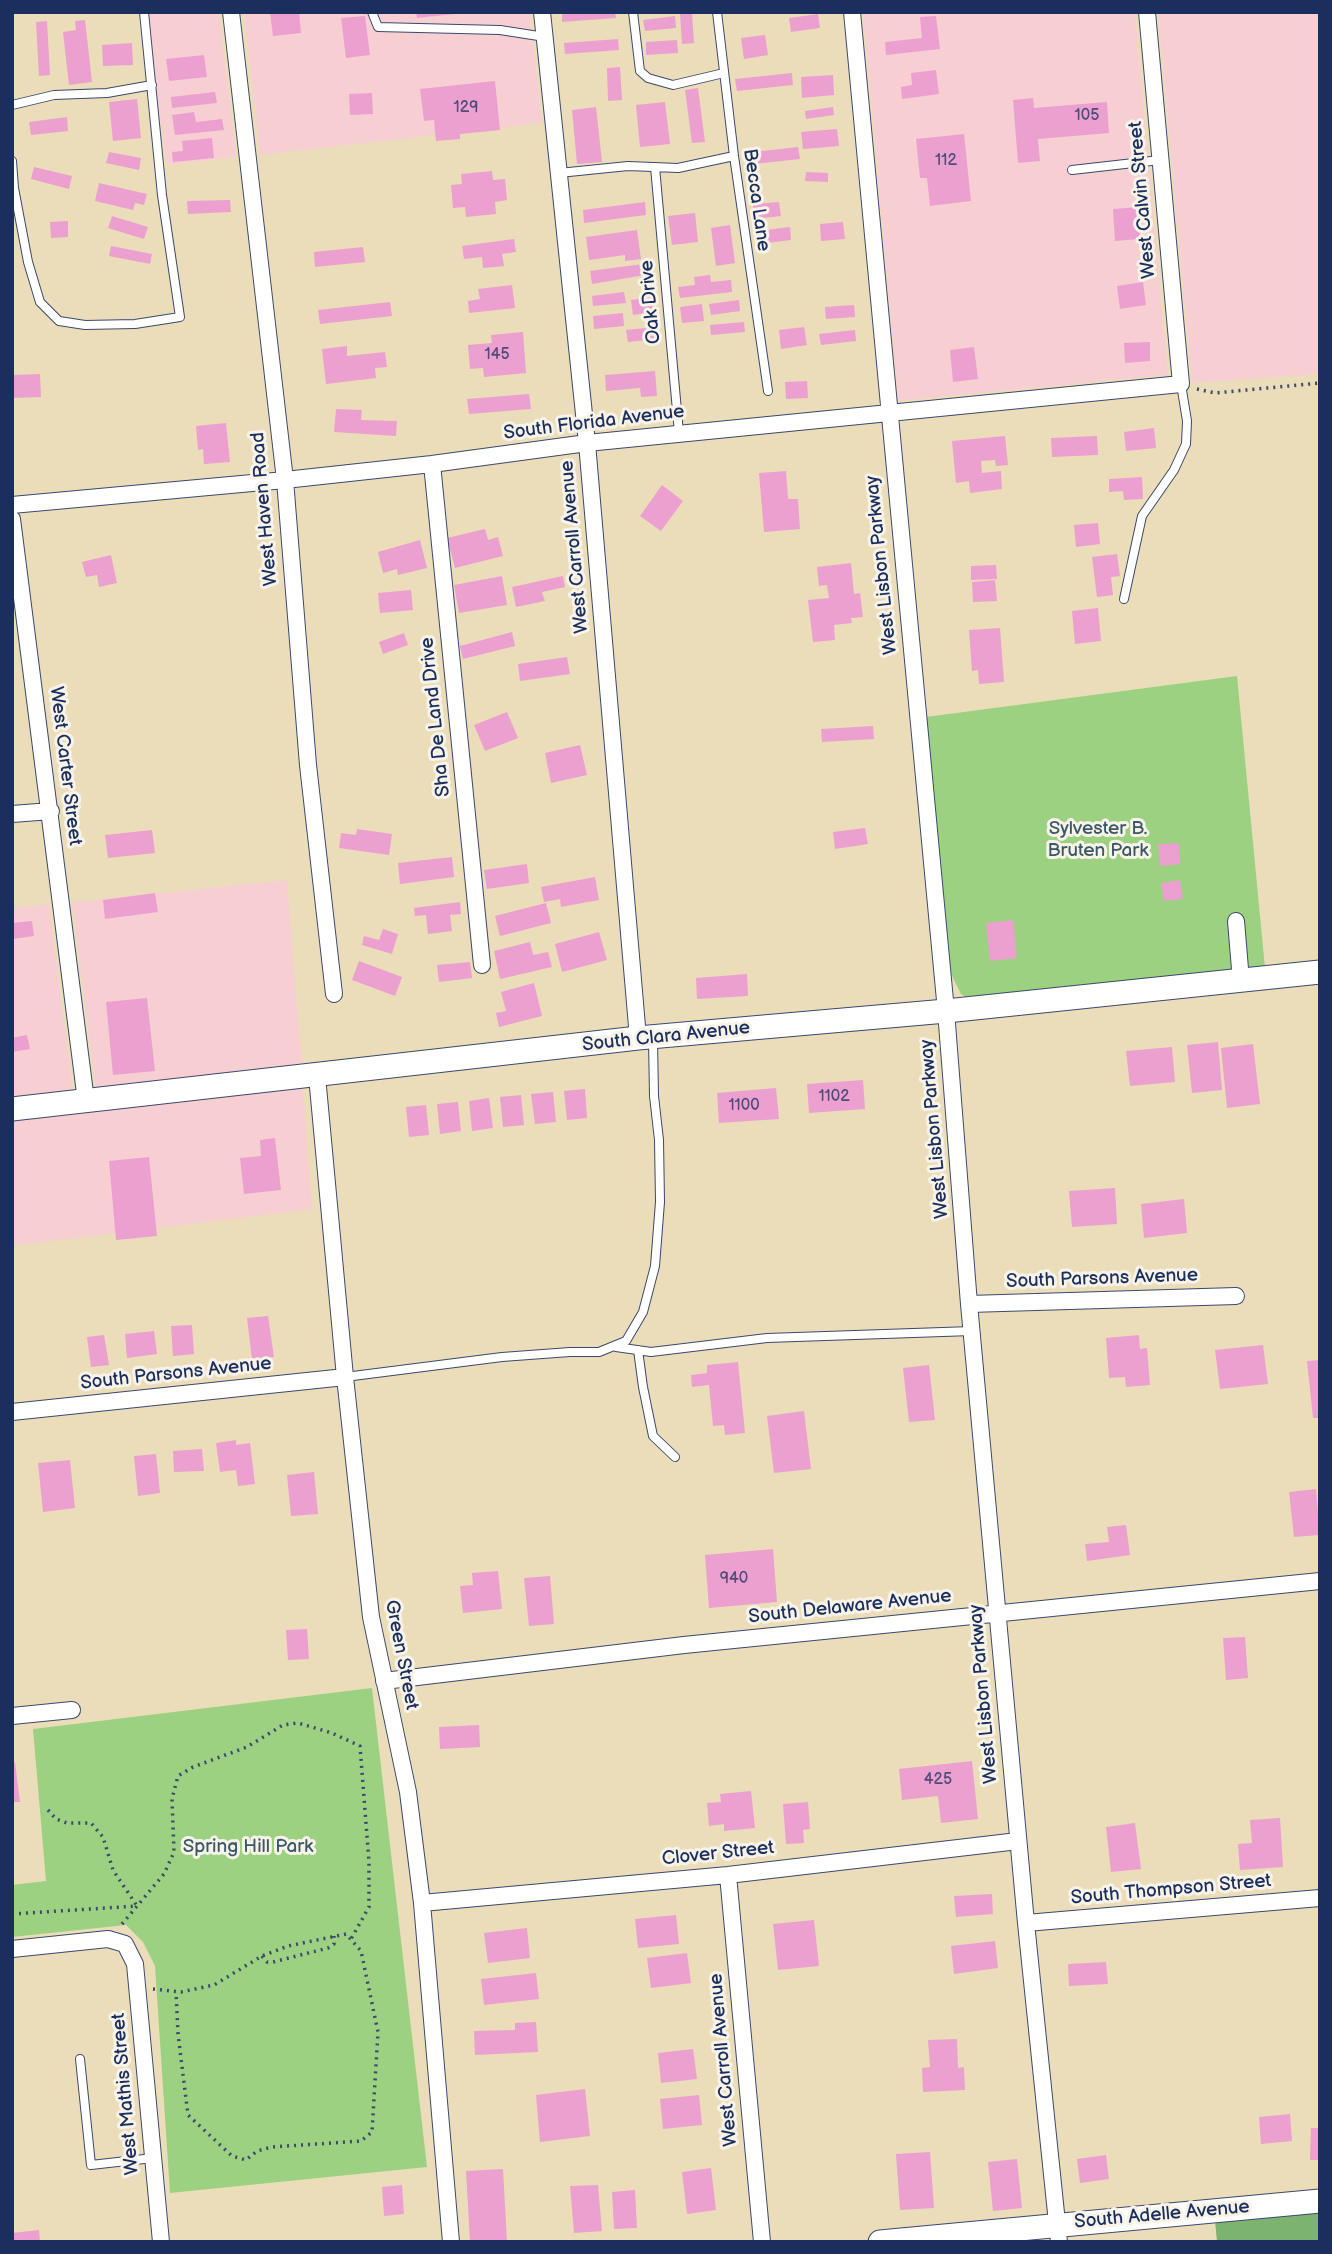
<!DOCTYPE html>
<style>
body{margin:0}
#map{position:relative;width:1332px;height:2254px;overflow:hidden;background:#ebddb9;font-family:"Balsamiq Sans",sans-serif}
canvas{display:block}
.frame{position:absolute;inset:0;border:14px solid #1b2f5e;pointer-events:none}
</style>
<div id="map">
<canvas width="1332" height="2254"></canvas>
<div class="frame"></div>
</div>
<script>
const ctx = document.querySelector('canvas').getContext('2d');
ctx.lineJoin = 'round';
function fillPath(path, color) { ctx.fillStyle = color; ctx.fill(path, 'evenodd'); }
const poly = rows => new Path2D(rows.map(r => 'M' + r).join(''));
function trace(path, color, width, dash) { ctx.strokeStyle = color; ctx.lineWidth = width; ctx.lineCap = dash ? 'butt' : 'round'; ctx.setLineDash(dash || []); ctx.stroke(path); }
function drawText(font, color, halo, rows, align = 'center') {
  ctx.font = font + ' "Balsamiq Sans",sans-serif'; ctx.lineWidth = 6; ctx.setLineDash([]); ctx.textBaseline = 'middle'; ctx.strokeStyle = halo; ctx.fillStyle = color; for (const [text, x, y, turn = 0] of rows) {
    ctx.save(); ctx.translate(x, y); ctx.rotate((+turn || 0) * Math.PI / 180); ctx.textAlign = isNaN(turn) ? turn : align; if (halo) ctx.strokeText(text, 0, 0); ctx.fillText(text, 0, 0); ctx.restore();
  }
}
fillPath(poly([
 [145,12,219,12,236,157,167,165],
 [244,12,530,12,542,123,260,155],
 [863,12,1135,12,1168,375,898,401],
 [1158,12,1320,12,1320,374,1192,383],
 [287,880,302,1067,96,1090,72,902],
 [49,904,73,1092,12,1099,12,908],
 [303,1087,312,1209,12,1246,12,1120]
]), '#f7cfd3');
fillPath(poly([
 [1237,676,1265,968,967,998,961,994,951,974,926,717],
 [372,1688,427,2167,170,2193,155,1966,143,1942,126,1925,12,1937,12,1885,46,1881,33,1729]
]), '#9cd182');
fillPath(poly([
 [1320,2211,1320,2242,1217,2242,1215,2220]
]), '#7db370');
fillPath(poly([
 [270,12,299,12,301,33,273,36],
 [416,12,454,12,454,14,417,18],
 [562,12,615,12,616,18,562,22],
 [692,12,694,43,682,44,680,13],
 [818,14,820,28,791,32,789,18],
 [365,16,370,55,346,58,341,18],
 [675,16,676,28,645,31,643,20],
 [936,16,940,49,886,55,885,42,922,38,920,17],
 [85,20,92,82,69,85,63,32,76,30,75,21],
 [47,21,50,75,39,76,36,22],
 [765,35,768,55,744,59,741,38],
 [618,39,619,50,565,54,564,43],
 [677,40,678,53,646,55,646,42],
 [132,43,133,65,103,66,102,45],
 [204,55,207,77,169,81,166,59],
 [620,67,622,100,608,101,607,68],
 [936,70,939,94,902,99,901,87,912,85,911,73],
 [792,73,793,85,737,91,735,79],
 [833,75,834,95,802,98,801,77],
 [495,81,500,130,460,134,460,139,436,141,434,120,424,121,420,89],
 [698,88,705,142,692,143,685,90],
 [215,92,217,103,172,108,171,97],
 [372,93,373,114,350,115,349,94],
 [1033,98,1034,108,1107,102,1109,133,1038,139,1040,161,1018,163,1013,100],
 [137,99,141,138,113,141,109,102],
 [665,102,670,144,640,147,636,105],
 [596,107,602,162,577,164,572,110],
 [833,107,834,115,806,119,805,111],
 [194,112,196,122,222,119,224,130,175,135,172,115],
 [67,117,68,131,31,135,29,122],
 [837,129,839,146,803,149,801,132],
 [964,134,971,201,930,206,927,178,920,178,916,139],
 [212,138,214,158,173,162,172,152,183,151,182,141],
 [798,147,800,159,745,165,744,153],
 [109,152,141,158,139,170,106,163],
 [34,167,72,176,69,189,31,179],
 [492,171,493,180,505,179,507,200,495,202,496,214,466,217,465,207,453,208,451,185,462,184,461,174],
 [806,172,828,173,828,182,805,181],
 [99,183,147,194,144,205,135,203,133,210,95,201],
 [230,200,231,212,188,214,187,201],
 [645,202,646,215,584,223,583,210],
 [779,202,781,216,754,219,753,204],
 [1138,207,1140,239,1115,241,1113,209],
 [695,213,698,242,672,245,668,216],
 [112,216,148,227,144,239,108,228],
 [68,221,68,237,51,238,50,222],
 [843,222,845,239,821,241,820,224],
 [730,225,735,263,716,266,711,228],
 [790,227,791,240,759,244,757,231],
 [637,230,641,259,625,261,625,255,589,260,586,237],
 [514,239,516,252,502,254,504,266,483,268,482,257,464,259,462,246],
 [111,246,152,254,150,264,109,256],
 [363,247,365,262,315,267,314,252],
 [643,264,645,275,592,284,590,271],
 [710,275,711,282,731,280,732,292,680,298,678,287,695,285,694,277],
 [1143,282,1146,305,1120,309,1117,286],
 [512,285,515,308,469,313,468,301,480,299,478,289],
 [624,292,626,303,593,306,592,296],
 [651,297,653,312,633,315,631,300],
 [739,300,740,311,711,315,709,304],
 [390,302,392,316,320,324,318,310],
 [702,304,704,321,682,323,680,307],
 [854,305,855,317,826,319,825,307],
 [623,313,624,326,594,329,593,316],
 [744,322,745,332,711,335,710,325],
 [655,327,657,339,628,342,626,330],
 [804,327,807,345,781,349,779,330],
 [855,330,856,341,821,345,819,334],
 [523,332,526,373,484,377,483,368,470,369,468,345,492,343,491,335],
 [1150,342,1150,361,1125,363,1124,343],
 [347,346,347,356,385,352,387,367,375,368,376,378,326,384,322,349],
 [974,347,978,379,953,382,950,350],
 [655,371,657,396,641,397,640,388,606,391,605,375],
 [40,374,41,397,12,398,12,375],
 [807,381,808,398,786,399,785,382],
 [529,394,531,409,469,414,467,399],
 [336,409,362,410,361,420,397,421,396,436,334,432],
 [226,423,230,462,204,464,203,449,198,450,196,426],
 [1154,428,1156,448,1126,451,1124,432],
 [1005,436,1008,465,996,466,995,460,981,461,982,473,1001,471,1002,489,970,493,969,481,956,483,952,441],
 [1097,436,1098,455,1052,457,1051,438],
 [786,471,788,499,798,499,800,529,764,532,759,473],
 [1142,477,1143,499,1124,500,1123,491,1109,492,1109,479],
 [662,485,683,501,661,531,640,516],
 [1098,523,1100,544,1076,547,1074,525],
 [485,529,488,540,498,537,503,556,455,568,447,538],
 [420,540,427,568,398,575,397,569,383,573,378,552],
 [1117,554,1120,576,1111,577,1113,595,1097,597,1092,557],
 [111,555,117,583,99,587,97,575,86,577,82,562],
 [851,563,854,594,860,593,863,617,851,618,852,623,834,625,835,640,813,642,808,600,829,598,827,585,819,586,817,567],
 [996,565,997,579,971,580,971,566],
 [502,576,507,605,459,613,454,585],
 [563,576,565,587,542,592,545,601,516,607,512,587],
 [995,580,997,601,973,602,972,582],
 [411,590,413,610,380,613,378,593],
 [1098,608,1101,641,1075,644,1072,611],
 [1000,628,1004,682,979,684,978,670,972,671,969,630],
 [512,632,515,646,463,659,460,646],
 [404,633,408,645,383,654,379,642],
 [567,657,570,674,520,681,518,664],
 [507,712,518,738,485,751,474,725],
 [873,726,874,739,822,742,821,729],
 [580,745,587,775,551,783,545,753],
 [865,828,868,844,835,849,833,832],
 [357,829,392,834,389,855,339,848,341,833,356,835],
 [152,830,155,853,108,858,105,835],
 [1179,843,1180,864,1160,866,1158,844],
 [452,857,454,877,400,884,398,863],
 [527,864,529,883,487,889,484,870],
 [595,877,599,900,561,907,560,899,544,902,541,887],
 [1180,880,1183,899,1164,901,1161,883],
 [155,893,158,912,105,919,103,900],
 [460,902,461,914,450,915,452,931,428,934,426,915,415,916,414,908],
 [546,903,551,923,500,936,495,916],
 [1013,920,1017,958,990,961,986,923],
 [32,921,34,936,12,939,12,923],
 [383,929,398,934,392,954,362,945,364,936,379,940],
 [599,932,607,960,562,972,555,944],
 [530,942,533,955,548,952,552,967,500,979,494,951],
 [359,961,402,977,395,996,352,980],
 [470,962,472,978,439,982,437,965],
 [747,974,748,996,697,999,696,978],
 [534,983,542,1016,499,1027,496,1013,506,1011,501,992],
 [147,998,155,1071,113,1075,106,1002],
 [27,1035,30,1049,12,1052,12,1038],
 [1218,1042,1222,1090,1192,1093,1187,1045],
 [1253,1044,1260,1104,1227,1108,1221,1048],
 [1172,1047,1175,1082,1130,1086,1126,1051],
 [863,1080,865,1109,809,1113,807,1084],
 [776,1088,779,1119,719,1123,717,1093],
 [585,1089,587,1118,567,1120,564,1091],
 [553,1092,556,1122,535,1124,531,1094],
 [521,1095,524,1125,503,1127,500,1097],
 [489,1098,493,1128,472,1131,469,1101],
 [458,1102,461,1131,440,1134,437,1104],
 [426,1105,429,1135,409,1137,406,1107],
 [275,1138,281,1190,244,1194,240,1158,261,1156,260,1140],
 [149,1157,157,1236,116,1240,109,1161],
 [1115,1188,1117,1224,1072,1227,1069,1191],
 [1184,1199,1187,1233,1144,1238,1141,1204],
 [268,1316,274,1357,252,1360,247,1318],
 [192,1325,194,1354,173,1356,171,1326],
 [154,1331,157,1354,127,1358,125,1334],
 [104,1335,109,1365,91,1367,87,1337],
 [1139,1335,1140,1349,1147,1348,1150,1385,1126,1387,1125,1377,1109,1378,1106,1338],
 [1263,1345,1268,1384,1220,1389,1215,1350],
 [1320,1360,1320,1418,1313,1418,1307,1361],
 [738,1362,745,1433,725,1435,724,1425,713,1426,709,1385,692,1387,691,1375,707,1373,707,1365],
 [929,1365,935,1420,909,1422,903,1368],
 [804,1411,811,1469,774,1473,767,1416],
 [236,1440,236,1445,250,1443,255,1484,238,1486,236,1470,220,1472,216,1443],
 [202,1449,204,1471,174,1472,173,1451],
 [156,1454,160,1493,138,1496,134,1456],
 [70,1460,75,1508,43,1512,38,1463],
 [314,1472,318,1514,291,1516,287,1475],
 [1316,1489,1320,1535,1294,1537,1289,1492],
 [1126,1525,1130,1555,1087,1561,1085,1544,1109,1542,1107,1527],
 [773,1549,777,1602,709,1608,705,1555],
 [498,1571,502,1609,463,1613,460,1586,473,1585,472,1573],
 [550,1576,554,1624,529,1626,524,1578],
 [307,1629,309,1659,288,1660,286,1630],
 [1245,1637,1248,1678,1226,1680,1223,1638],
 [479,1725,480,1747,440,1749,439,1727],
 [972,1761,978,1819,941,1823,938,1796,902,1800,899,1769],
 [15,1762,20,1802,12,1802,12,1763],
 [751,1791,755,1828,724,1831,724,1824,709,1826,707,1803,721,1802,720,1794],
 [808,1802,810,1829,803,1830,804,1843,786,1844,783,1804],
 [1280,1818,1283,1867,1240,1870,1238,1844,1252,1843,1250,1820],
 [1135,1823,1141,1869,1111,1872,1106,1827],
 [992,1894,993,1914,956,1917,954,1896],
 [676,1915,679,1944,638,1948,635,1919],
 [814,1920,819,1966,778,1970,773,1924],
 [527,1928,530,1958,488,1963,484,1933],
 [995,1941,998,1968,954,1974,951,1946],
 [687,1953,691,1983,651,1988,647,1958],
 [1106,1962,1108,1984,1069,1986,1068,1964],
 [536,1973,539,1999,484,2005,481,1979],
 [536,2022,538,2052,475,2055,474,2031,515,2030,515,2023],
 [957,2039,958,2068,964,2067,965,2090,923,2092,922,2068,930,2067,928,2040],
 [693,2049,697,2079,661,2083,658,2053],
 [585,2089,590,2136,540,2142,536,2095],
 [699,2095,702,2125,663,2129,660,2099],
 [1290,2114,1292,2141,1261,2144,1259,2117],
 [1311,2128,1320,2128,1320,2160,1310,2160],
 [930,2152,934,2208,900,2210,896,2154],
 [1106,2155,1109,2179,1080,2183,1077,2159],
 [1017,2159,1022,2208,993,2211,988,2162],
 [711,2168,716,2210,687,2214,682,2172],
 [503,2169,507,2242,470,2242,466,2171],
 [402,2185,404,2214,384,2216,382,2187],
 [598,2185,602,2231,574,2233,570,2186],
 [635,2190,637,2228,614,2229,612,2192],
 [39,2230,40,2242,12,2242,12,2233]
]), '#eba0d0');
const lane = poly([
 [372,12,378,27,500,30,545,37],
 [633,12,640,71,648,78,673,85,724,73],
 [717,12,734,156,768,391],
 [12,105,54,95,107,93,152,85],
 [12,161,14,188,28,262,40,302,59,321,85,325,135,324,180,317,162,195,144,12],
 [655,167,679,433],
 [1072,170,1160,160],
 [559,173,628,166,678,168,734,156],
 [1124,599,1142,516,1174,470,1186,444,1187,421,1181,384],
 [616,1347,651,1352,767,1338,972,1331],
 [638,1350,643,1387,653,1436,675,1457],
 [345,1377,502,1357,570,1352,599,1352,626,1341,643,1312,655,1266,660,1202,659,1140,654,1096,653,1040],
 [80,2059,91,2165,153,2158]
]);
const street = poly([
 [231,12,285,480,308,765,334,994],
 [542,12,587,443,638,1038],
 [852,12,946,1011,969,1304,1026,1923,1059,2242],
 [432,464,482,965],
 [12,505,285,480,432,464,587,443,1181,384,1147,12],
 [12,519,86,1101],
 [12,814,51,811],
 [1236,921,1241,981],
 [317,1076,345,1377,371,1617,408,1792,422,1903,451,2242],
 [969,1304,1236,1296],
 [12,1412,345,1377],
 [384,1681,684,1645,1320,1581],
 [12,1716,72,1710],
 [728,1875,762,2242],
 [422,1903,728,1875,1018,1841],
 [1026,1923,1320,1898],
 [12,1949,108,1939,125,1944,135,1964,161,2242]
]);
const secondary = poly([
 [12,1109,638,1038,946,1011,1320,972],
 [880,2242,1320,2201]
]);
trace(lane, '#3a496c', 10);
trace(street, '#3a496c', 18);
trace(secondary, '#3a496c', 25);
trace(poly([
 [1197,389,1215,393,1320,383],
 [48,1810,56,1819,67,1823,91,1823,103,1837,113,1870,137,1906],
 [12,1914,137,1906],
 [122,1924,164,1874,174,1852,172,1799,178,1776,193,1767,247,1747,283,1725,298,1723,332,1733,360,1746,369,1862,369,1907,351,1939],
 [262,1956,267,1962,273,1962,328,1948,334,1944,334,1936],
 [153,1989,181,1992,214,1985,262,1956,288,1946,346,1934,361,1951,378,2032,372,2132,361,2141,272,2147,257,2151,246,2160,232,2156,188,2115,178,2034,176,1992]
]), '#3a496c', 3.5, [2, 5]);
trace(lane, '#fff', 8);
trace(street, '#fff', 16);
trace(secondary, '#fff', 23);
drawText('16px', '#4f4b7a', null, [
 ["129",466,108],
 ["105",1087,116],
 ["112",946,161],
 ["145",497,355],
 ["1102",834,1097],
 ["1100",744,1106],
 ["940",734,1579],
 ["425",938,1780]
]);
drawText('19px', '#1b2f5e', '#f7f3e8', [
 ["Becca Lane",756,200,82],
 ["West Calvin Street",1143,200,-95],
 ["Oak Drive",651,302,-95],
 ["South Florida Avenue",594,423,-7],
 ["West Haven Road",265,509,-95],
 ["West Carroll Avenue",575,547,-95],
 ["West Lisbon Parkway",882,565,-96],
 ["Sha De Land Drive",436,717,-96],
 ["West Carter Street",65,766,83],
 ["South Clara Avenue",666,1037,-6],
 ["West Lisbon Parkway",935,1129,-95],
 ["South Parsons Avenue",1102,1279,-2],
 ["South Parsons Avenue",176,1374,-6],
 ["South Delaware Avenue",850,1607,-6],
 ["Green Street",401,1655,79],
 ["West Lisbon Parkway",984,1694,-95],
 ["Clover Street",718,1854,-6],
 ["South Thompson Street",1171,1890,-5],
 ["West Carroll Avenue",724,2060,-95],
 ["West Mathis Street",126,2094,-95],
 ["South Adelle Avenue",1162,2215,-5]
]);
drawText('19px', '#3b5867', '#f7f3e8', [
 ["Sylvester B.",1098,829],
 ["Bruten Park",1098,851],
 ["Spring Hill Park",248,1847]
]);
</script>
